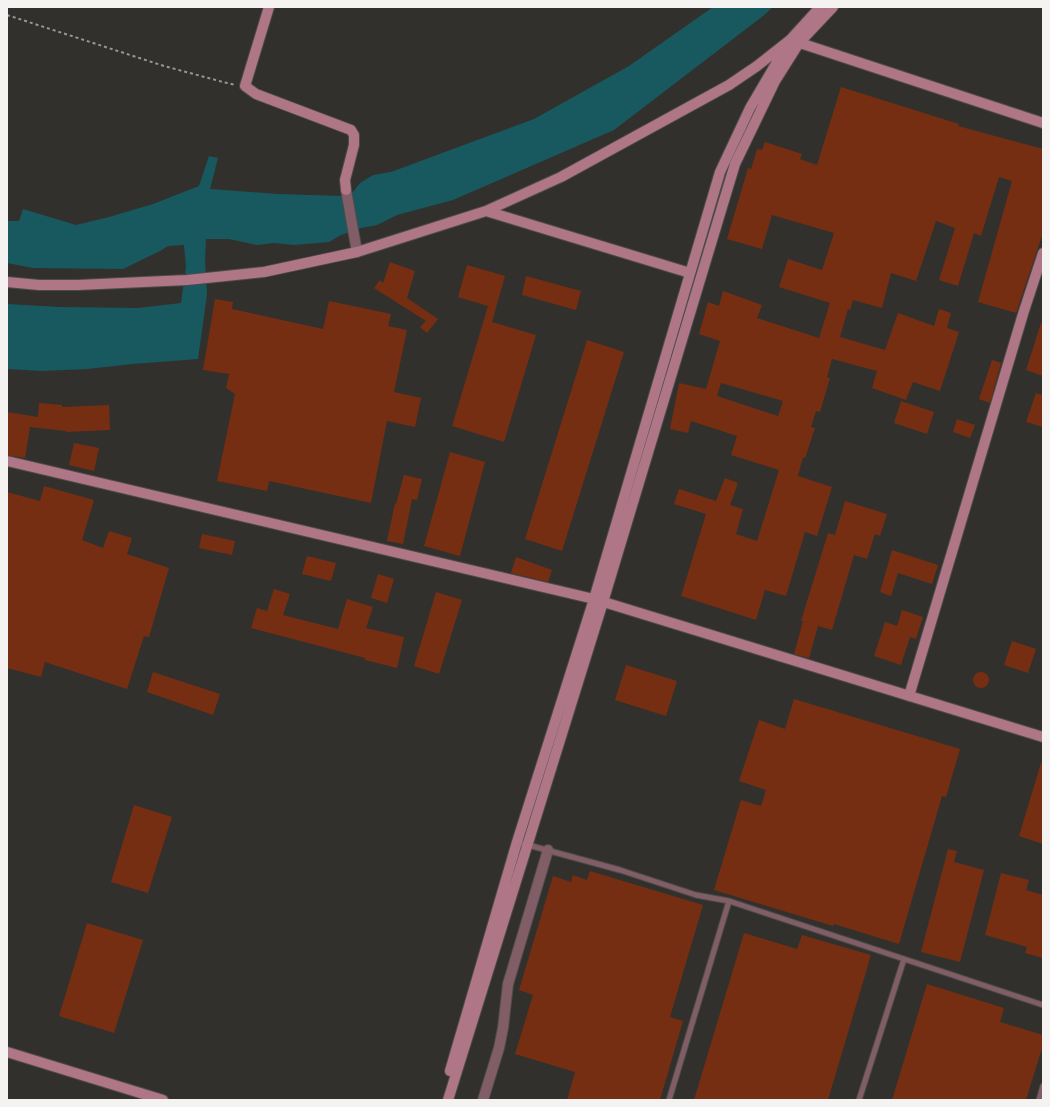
<!DOCTYPE html>
<style>
body{margin:0}
#map{position:relative;width:1050px;height:1107px;overflow:hidden;background:#32302c;font-family:Signika,sans-serif}
canvas{display:block}
.frame{position:absolute;inset:0;border:8px solid #f5f3f1;pointer-events:none}
</style>
<div id="map">
<canvas width="1050" height="1107"></canvas>
<div class="frame"></div>
</div>
<script>
const ctx = document.querySelector('canvas').getContext('2d');
ctx.lineJoin = 'round';
function fillPath(path, color) { ctx.fillStyle = color; ctx.fill(path, 'evenodd'); }
const poly = rows => new Path2D(rows.map(r => 'M' + r).join(''));
function trace(path, color, width, dash) { ctx.strokeStyle = color; ctx.lineWidth = width; ctx.lineCap = dash ? 'butt' : 'round'; ctx.setLineDash(dash || []); ctx.stroke(path); }
fillPath(poly([
 [713,7,773,7,763,16,614,130,453,200,397,215,377,225,361,228,341,235,329,242,294,245,274,243,257,245,229,239,206,239,205,260,207,294,198,359,133,364,87,369,42,371,7,369,7,304,60,307,138,308,181,303,186,267,184,245,168,246,160,251,123,269,33,268,7,263,7,221,19,221,23,209,76,225,109,217,153,204,199,186,209,156,218,158,210,189,278,194,342,196,353,192,360,183,373,175,391,172,534,119,629,66]
]), '#185960');
fillPath(poly([
 [841,87,959,124,958,126,1043,149,1043,233,1016,313,978,302,1012,181,999,177,981,236,974,233,958,286,939,280,955,228,936,221,916,281,891,273,882,308,853,300,850,310,848,309,840,337,885,350,898,313,934,326,939,309,951,313,947,328,959,332,940,391,913,382,906,400,872,388,877,371,832,359,827,377,830,378,820,412,816,411,811,427,815,428,805,458,803,457,798,476,832,487,817,536,805,532,786,596,765,590,756,620,681,596,706,514,674,504,679,489,716,501,725,478,738,483,730,505,743,509,736,534,757,541,779,470,731,455,737,436,691,421,688,433,670,429,679,383,706,389,720,341,699,334,708,302,719,306,723,291,762,305,757,318,819,338,830,303,779,287,788,259,822,270,834,233,772,215,762,249,727,239,748,168,751,169,757,149,762,150,765,142,802,154,800,159,817,165],
 [721,383,783,401,778,416,717,396],
 [390,262,415,271,407,298,438,319,427,333,420,327,426,321,374,288,380,280,383,283],
 [467,265,505,276,492,322,536,335,504,442,452,426,488,306,458,297],
 [526,276,581,291,576,310,522,295],
 [215,299,233,302,232,309,323,329,329,301,391,314,388,326,407,330,394,392,421,398,415,427,387,421,371,503,269,481,267,491,217,481,235,394,226,388,229,374,203,370],
 [1041,323,1043,323,1043,376,1026,370],
 [587,340,624,352,562,551,525,539],
 [992,360,1001,363,990,403,979,399],
 [1036,393,1043,395,1043,427,1026,422],
 [901,401,934,412,927,434,894,423],
 [39,403,62,405,62,407,109,405,110,430,66,432,66,431,30,427,25,458,7,455,7,412,38,417],
 [957,419,975,425,970,438,953,432],
 [74,443,99,448,94,471,69,465],
 [450,452,485,462,460,556,424,546],
 [404,475,422,479,417,500,412,499,403,544,387,541,395,503,396,504],
 [44,486,94,500,82,540,103,548,109,531,132,538,127,554,169,568,149,637,144,636,127,689,45,662,41,677,7,668,7,492,40,501],
 [845,501,887,514,880,536,875,534,867,559,854,555,832,630,818,626,809,658,794,654,803,621,801,621,828,533,835,535],
 [202,534,235,541,232,555,199,548],
 [892,550,938,565,932,584,898,573,891,596,880,592],
 [307,556,336,563,331,581,302,574],
 [516,557,552,570,548,582,511,573],
 [378,574,394,579,387,603,371,598],
 [274,589,290,594,283,615,338,629,347,599,373,607,366,628,404,637,397,668,365,660,365,658,251,628,257,608,267,611],
 [436,592,462,600,439,674,414,666],
 [902,610,923,617,916,639,910,637,901,665,874,656,885,622,897,626],
 [1012,641,1036,649,1028,673,1004,665],
 [626,665,677,681,666,716,615,700],
 '973 680a8 8 0 1 1 16 0a8 8 0 1 1-16 0Z',
 [153,672,220,694,213,715,147,692],
 [794,699,960,749,946,797,942,796,899,944,834,924,833,926,714,890,741,800,761,806,766,790,739,781,759,720,785,729],
 [1041,763,1043,763,1043,844,1019,836],
 [134,805,172,817,148,893,111,882],
 [948,849,957,851,954,862,984,870,960,962,921,952],
 [590,871,703,905,670,1017,683,1021,660,1100,567,1100,575,1072,515,1054,533,995,519,990,553,876,571,882,573,875,587,880],
 [1001,873,1029,880,1026,890,1043,895,1043,958,1025,953,1027,947,985,935],
 [87,923,143,940,114,1033,59,1016],
 [744,933,797,949,802,935,871,955,828,1100,694,1100],
 [927,984,1004,1008,1000,1022,1043,1035,1043,1045,1026,1100,892,1100]
]), '#752e12');
const lane = poly([
 [517,842,620,870,696,895,729,901,1043,1005],
 [669,1100,729,901],
 [859,1100,904,959],
 [1039,1100,1043,1086]
]);
const street = poly([
 [346,190,357,252],
 [483,1100,499,1048,503,1028,508,984,548,850]
]);
const secondary = poly([
 [269,7,245,86,256,94,351,130,354,135,354,145,345,180,346,190],
 [794,41,1043,123],
 [486,211,690,273],
 [7,282,39,285,78,285,187,280,264,272,357,252,486,211,561,177,729,85,757,66,790,40,820,7],
 [7,461,594,599,1043,737],
 [909,696,1023,314,1043,253],
 [7,1052,163,1100],
 [450,1071,517,842,594,599,720,172,750,108,790,40],
 [448,1100,603,602,735,164,775,81,799,43,833,7]
]);
trace(lane, '#4d4b48', 7);
trace(street, '#4d4b48', 12);
trace(secondary, '#4d4b48', 12);
trace(poly([
 [7,15,164,66,223,82,236,85]
]), '#999794', 2, [3, 3]);
trace(lane, '#815e67', 5);
trace(street, '#815e67', 10);
trace(secondary, '#ae7686', 10);
</script>
